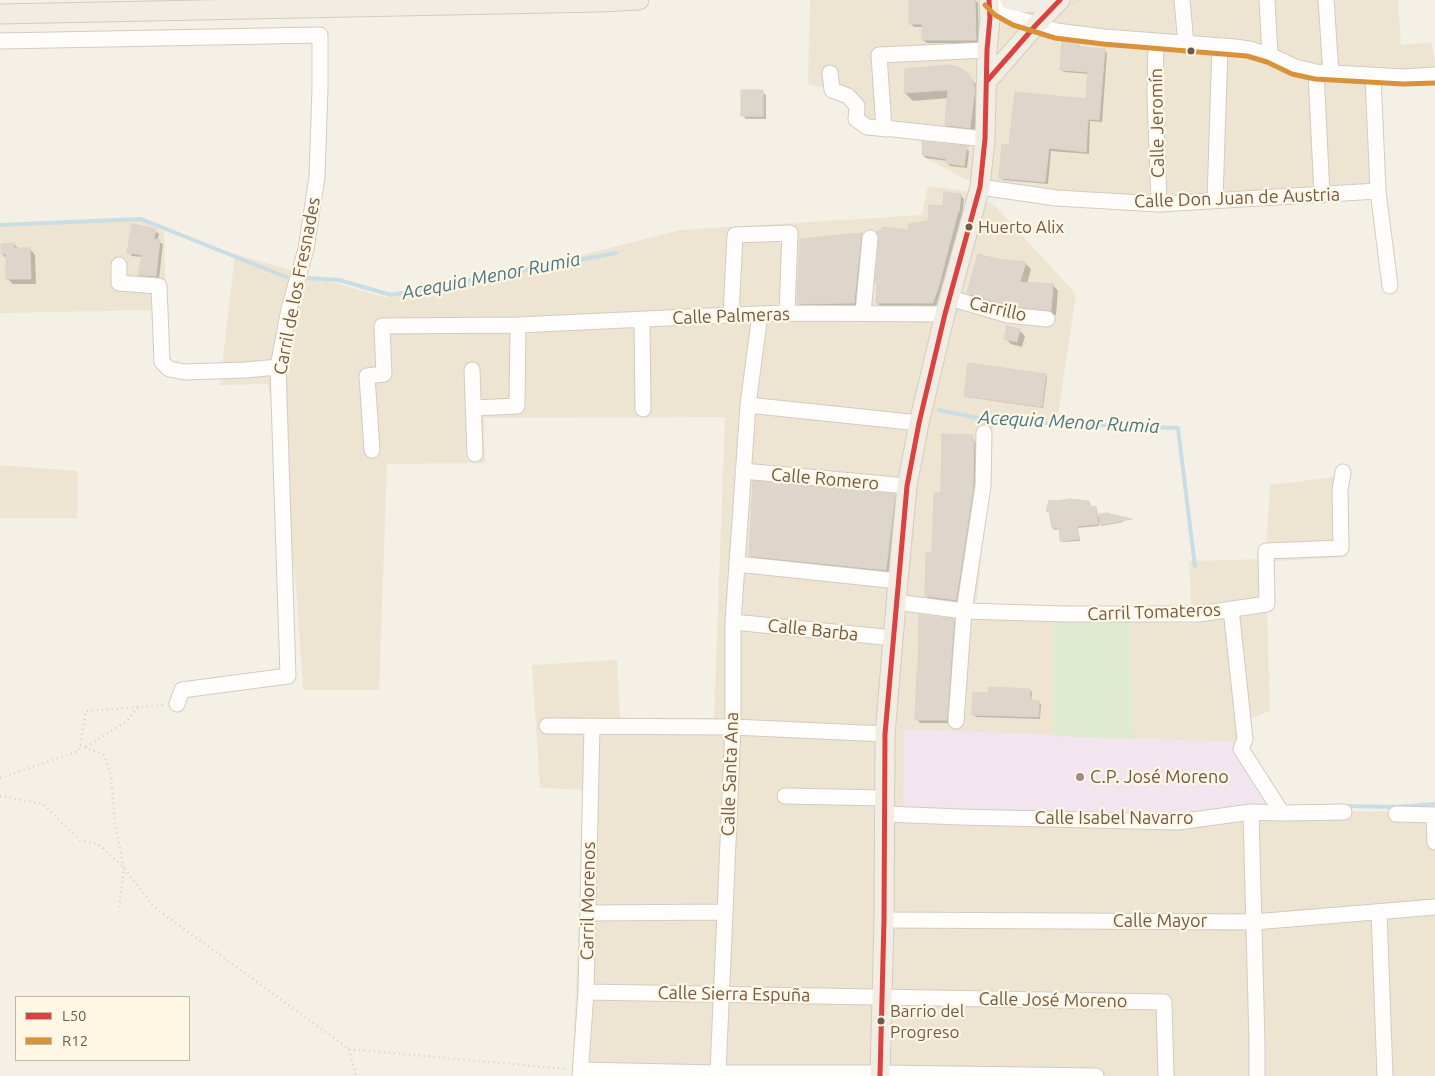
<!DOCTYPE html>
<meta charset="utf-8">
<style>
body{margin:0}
#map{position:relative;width:1435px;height:1076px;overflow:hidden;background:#f5f0e5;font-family:Ubuntu,sans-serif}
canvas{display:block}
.legend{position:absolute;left:15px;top:996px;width:175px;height:65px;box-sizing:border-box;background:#fff7e4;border:1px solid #c6b8a6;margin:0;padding:6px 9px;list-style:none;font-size:15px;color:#705a48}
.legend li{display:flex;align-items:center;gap:10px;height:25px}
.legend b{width:25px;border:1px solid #c6b8a6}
</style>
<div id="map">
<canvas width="1435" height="1076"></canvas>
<ul class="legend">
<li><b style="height:6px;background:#da4241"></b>L50</li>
<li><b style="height:6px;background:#da9238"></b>R12</li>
</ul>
</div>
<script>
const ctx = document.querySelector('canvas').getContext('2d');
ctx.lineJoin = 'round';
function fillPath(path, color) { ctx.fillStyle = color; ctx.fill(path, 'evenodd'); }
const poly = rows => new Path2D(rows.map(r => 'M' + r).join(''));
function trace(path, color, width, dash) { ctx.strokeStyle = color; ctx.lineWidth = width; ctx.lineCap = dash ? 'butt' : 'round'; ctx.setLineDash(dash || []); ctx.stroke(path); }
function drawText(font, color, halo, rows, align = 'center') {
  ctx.font = font + ' Ubuntu,sans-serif'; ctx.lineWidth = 4.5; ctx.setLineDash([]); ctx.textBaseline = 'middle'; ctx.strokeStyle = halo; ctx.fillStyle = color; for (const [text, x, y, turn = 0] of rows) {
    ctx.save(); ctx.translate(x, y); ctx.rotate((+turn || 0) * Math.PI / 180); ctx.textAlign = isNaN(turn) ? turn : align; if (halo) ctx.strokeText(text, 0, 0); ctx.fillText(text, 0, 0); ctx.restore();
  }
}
fillPath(poly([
 [810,0,1398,0,1401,45,1431,42,1435,61,1435,75,1373,76,1378,191,1215,200,980,187,922,156,920,132,867,127,857,106,832,90,808,84],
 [928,186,966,191,994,205,1076,294,1057,421,994,415,976,610,1192,624,1189,561,1267,559,1266,551,1270,485,1343,476,1347,557,1276,561,1267,610,1270,711,1244,721,1239,810,1435,812,1435,1076,572,1076,585,790,540,788,532,665,617,660,620,718,714,718,725,417,484,418,485,463,387,464,379,690,303,690,296,586,268,384,220,385,235,254,387,298,520,271,680,230,922,215],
 [141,219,164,228,166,310,0,313,0,225],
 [0,465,77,471,77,518,0,518]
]), '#eee4d2');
fillPath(poly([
 [904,729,1233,742,1282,813,1178,822,903,814]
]), '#f2e5ef');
fillPath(poly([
 [1129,621,1134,739,1054,736,1053,622]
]), '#deebd0');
fillPath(poly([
 [947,0,975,0,978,3,979,43,927,43,923,40,923,27,914,27,910,23],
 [1079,45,1081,47,1104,50,1107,53,1102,122,1090,121,1089,154,1051,151,1048,184,1003,180,1000,177,1010,146,1087,101,1089,74,1064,72,1061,69],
 [966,73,980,89,978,135,954,133,946,125,949,98,913,101,905,93],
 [762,92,766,95,766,119,746,119,743,116],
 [966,148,969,151,967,168,950,166,947,163,947,161,926,158,923,155],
 [960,195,964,199,962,215,936,306,880,306,877,302,878,284,877,283,909,231,929,222,944,207],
 [155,231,159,234,157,241,163,244,159,279,142,278,139,275,142,257,132,256,129,252],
 [862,234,870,242,863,311,806,312,798,303,801,240],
 [14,244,19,249,30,249,35,255,36,284,13,284,8,279,7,259,2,254],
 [996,261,1026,264,1031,269,1027,284,1053,285,1058,291,1056,315,1016,311,974,298,969,293],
 [1019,330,1025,336,1022,347,1011,344,1005,338],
 [1045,375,1047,377,1043,408,967,397,965,396],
 [971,436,977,445,976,486,959,603,929,599,926,596,942,495],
 [894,496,900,501,891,575,755,561,750,555],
 [1088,502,1092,508,1096,507,1097,509,1098,516,1107,514,1123,519,1123,522,1102,526,1099,522,1099,526,1078,528,1080,541,1063,542,1061,540,1060,529,1054,530,1053,528,1049,513,1048,512],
 [953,620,957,624,950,723,920,723,917,719],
 [1030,690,1032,692,1031,701,1039,702,1041,704,1040,719,976,717,974,715,990,694]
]), '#0003');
trace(poly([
 [0,225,141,219,286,277],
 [308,278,339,280,391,295,616,253],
 [939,410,993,421,1178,428,1195,567],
 [1345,806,1395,807,1435,804]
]), '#c8dee4', 4);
const building = poly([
 [909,0,975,0,976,40,922,40,922,24,909,24,909,0],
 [1062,41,1079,43,1079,47,1105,49,1099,120,1088,119,1086,152,1049,148,1045,182,999,178,1002,144,1009,145,1015,92,1086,99,1088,72,1060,70,1062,41],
 [950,65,960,68,966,72,972,79,975,89,970,128,945,125,948,90,904,93,905,69,950,65],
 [741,90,763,90,763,116,741,116,741,90],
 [923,142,967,146,964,166,946,163,946,159,922,155,923,142],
 [944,192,961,194,959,212,958,212,939,285,933,303,876,303,877,283,875,283,879,239,879,235,876,231,882,230,882,227,908,230,909,224,928,221,929,205,943,206,944,192],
 [132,224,156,229,154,239,160,240,156,276,138,275,142,255,127,253,132,224],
 [862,233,861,237,854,303,797,304,800,239,862,233],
 [14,243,14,248,30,248,31,279,6,279,6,254,1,254,1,244,14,243],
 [978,254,996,259,1026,262,1020,282,1053,284,1051,311,1010,306,967,293,978,254],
 [1007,326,1020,329,1017,342,1004,339,1007,326],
 [968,363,1046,374,1042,407,964,396,968,363],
 [942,434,972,435,972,441,974,441,973,489,956,600,925,596,926,553,932,553,934,493,941,493,942,434],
 [753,481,895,494,886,570,749,556,753,481],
 [1071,499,1089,501,1091,507,1096,506,1098,524,1077,526,1079,539,1060,541,1059,528,1052,528,1049,512,1046,512,1049,500,1054,501,1071,499],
 [1107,513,1132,519,1100,525,1099,514,1107,513],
 [919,615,954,619,947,720,915,720,917,672,918,672,919,615],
 [989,687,1030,689,1030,700,1039,701,1039,717,972,715,973,692,988,693,989,687]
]);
fillPath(building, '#ded6cb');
trace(building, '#ddd4c8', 1);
const minor = poly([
 [990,0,999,9,1016,18,1056,31,1104,37,1235,47,1249,49,1270,55,1295,67,1316,72,1403,77,1435,75],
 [1182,0,1186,44],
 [1267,0,1270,55],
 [1326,0,1331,73],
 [0,41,320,35,320,88,317,177,306,249,289,309,278,367,288,676,182,690,177,704],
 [1156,41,1155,95,1159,204],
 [1316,72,1322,195],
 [830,73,832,90,848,96,857,106,856,119,867,127,888,129],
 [985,139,884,128,879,55,987,50],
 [980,187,1056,198,1159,204,1378,191,1373,76],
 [1378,191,1390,286],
 [1215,200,1220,46],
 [119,265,119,283,159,286,162,362,169,369,185,372,245,370,278,367],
 [950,298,1008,315,1047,319],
 [863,313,870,238],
 [731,315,735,235,790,233,787,313],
 [642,320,643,409],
 [472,370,475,454],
 [748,405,919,423],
 [474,408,517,406,518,325],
 [372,450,367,376,384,374,382,326,518,325,731,315,787,313,945,314],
 [743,471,907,486],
 [737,564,898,581],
 [896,602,964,611,1066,614,1199,614,1267,604,1266,551,1341,548,1340,490,1343,472],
 [1231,609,1245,739,1241,749,1282,813],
 [733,622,894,638],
 [956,721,964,611,983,486,984,433],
 [547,726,733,727,885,734],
 [785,796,885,798],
 [1251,812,1257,1044,1257,1076],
 [885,814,960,817,1178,822,1251,812,1282,813,1344,812],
 [1396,814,1435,815],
 [1434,815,1435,842],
 [1379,912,1385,1076],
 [588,913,725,912],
 [884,920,1254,922,1435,907],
 [586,992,1164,1002,1166,1076],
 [581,1070,718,1073,880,1073,1096,1076],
 [580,1076,586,992,592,727],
 [716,1076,718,1073,733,727,733,622,748,405,760,314]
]);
const major = poly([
 [1010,0,1027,3,1039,3,1051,0],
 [0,14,600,2,639,0],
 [987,81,1036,25,1060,0],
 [880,1076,884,920,885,734,898,581,907,486,919,423,945,314,980,187,985,139,987,50,990,18,989,0]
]);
trace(minor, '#d3cbc1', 17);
trace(major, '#d3ccc3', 21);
trace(poly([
 [1074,4,1079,0],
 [80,745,104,755,111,776,115,825,124,868,119,907],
 [86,747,127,721,138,707],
 [0,778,79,751,86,711,164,705],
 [0,796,43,804,80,840,98,844,124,868,154,907,349,1049,356,1076],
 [349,1049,566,1069]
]), '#d7cfc8', 2.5, [1, 4]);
trace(minor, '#fefdfb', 15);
trace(major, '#f1ede3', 19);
trace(poly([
 [987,81,1036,25,1060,0],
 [880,1076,884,920,885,734,907,486,919,423,945,314,980,187,985,139,987,50,990,18,989,0]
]), '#da4241', 5);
trace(poly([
 [985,5,995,15,1013,25,1055,38,1103,44,1247,56,1267,62,1292,74,1315,79,1403,84,1435,83]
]), '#da9238', 5);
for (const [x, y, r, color] of [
 [1191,51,4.5,"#705a48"],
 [969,227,4.5,"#705a48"],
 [1080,777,5,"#9f8e7f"],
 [881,1021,4.5,"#705a48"]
]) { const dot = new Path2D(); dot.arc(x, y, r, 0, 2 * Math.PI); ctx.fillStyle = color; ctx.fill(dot); trace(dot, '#fff7e4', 2); }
drawText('17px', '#705a48', '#fff7e4', [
 ["Huerto Alix",978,227],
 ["Barrio del",890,1011],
 ["Progreso",890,1032]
], 'left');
drawText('18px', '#705a48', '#fff7e4', [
 ["Calle Jeromín",1157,123,-91],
 ["Calle Don Juan de Austria",1237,198,-2],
 ["Carril de los Fresnades",297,286,-79],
 ["Carrillo",998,309,13],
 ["Calle Palmeras",731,316,-2],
 ["Calle Romero",825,479,5],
 ["Carril Tomateros",1154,612,-2],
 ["Calle Barba",813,630,6],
 ["Calle Santa Ana",730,774,-88],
 ["Calle Isabel Navarro",1114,818],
 ["Carril Morenos",588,901,-89],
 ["Calle Mayor",1160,921],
 ["Calle Sierra Espuña",734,994,1],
 ["Calle José Moreno",1053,1000,1]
]);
drawText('18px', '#705a48', '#fff7e4', [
 ["C.P. José Moreno",1090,777]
], 'left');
drawText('italic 19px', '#45788a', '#fff7e4', [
 ["Acequia Menor Rumia",491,276,-11],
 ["Acequia Menor Rumia",1069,422,3]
]);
</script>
